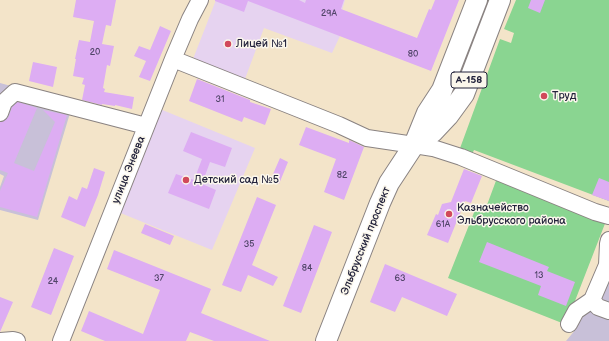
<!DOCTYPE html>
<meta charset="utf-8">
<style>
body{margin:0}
canvas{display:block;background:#f3e4c9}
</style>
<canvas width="609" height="341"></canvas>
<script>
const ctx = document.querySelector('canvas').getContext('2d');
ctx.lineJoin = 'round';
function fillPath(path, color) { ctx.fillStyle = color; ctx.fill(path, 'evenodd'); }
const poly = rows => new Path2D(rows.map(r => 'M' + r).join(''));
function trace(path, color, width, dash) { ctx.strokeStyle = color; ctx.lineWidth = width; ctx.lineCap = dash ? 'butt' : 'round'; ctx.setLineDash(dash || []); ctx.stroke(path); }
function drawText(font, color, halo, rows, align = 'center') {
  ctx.font = font + ' "Balsamiq Sans",sans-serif'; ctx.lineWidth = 3; ctx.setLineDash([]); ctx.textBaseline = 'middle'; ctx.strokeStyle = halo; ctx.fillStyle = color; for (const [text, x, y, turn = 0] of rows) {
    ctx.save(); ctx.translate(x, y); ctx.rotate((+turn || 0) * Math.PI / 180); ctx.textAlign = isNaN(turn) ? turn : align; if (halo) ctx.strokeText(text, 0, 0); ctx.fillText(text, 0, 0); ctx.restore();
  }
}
fillPath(poly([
 [216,0,345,0,336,31,340,36,332,53,264,28,245,79,193,59],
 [160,109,255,148,212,250,118,212]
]), '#e6d3f0');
fillPath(poly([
 [0,83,73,103,38,220,0,210,0,187,4,176,0,174],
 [609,269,609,341,566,341,576,329]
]), '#c8c0d8');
fillPath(poly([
 [482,0,494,0,453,96,450,95],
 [516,0,609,0,609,201,474,150,471,156,459,151,500,39,511,43,514,33,504,29],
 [497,178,606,221,573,306,570,305,562,323,448,278,475,210,484,213]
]), '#8ad591');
fillPath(poly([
 [76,0,116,0,111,26,106,25,102,44,114,46,110,66,107,65,103,88,105,89,104,92,134,97,132,109,115,105,115,106,102,104,102,105,82,100,85,85,82,84,84,78,73,76,76,59,75,59,79,40,90,42,94,21,73,17],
 [215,0,299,0,305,3,306,0,344,0,341,9,417,38,429,9,431,10,435,0,459,0,431,71,248,1,244,12,215,1],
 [531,0,545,0,540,13,528,8],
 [160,26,171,31,150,81,139,77,146,61,134,56,139,46,150,50],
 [33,62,57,67,53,87,29,81],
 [197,79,250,100,250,102,271,109,265,125,244,117,242,122,189,101],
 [18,102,37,108,14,163,34,171,55,122,43,110,67,115,37,217,0,207,0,191,8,173,0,170,0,122,6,120,9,116,12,107],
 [306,127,349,143,349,140,364,147,344,200,324,192,336,159,299,145],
 [191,132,232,148,225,167,210,162,202,184,216,190,209,209,168,193,176,174,194,180,202,159,183,151],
 [280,158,288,162,279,184,270,181],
 [94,168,105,172,98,195,85,227,61,217,69,196,77,200,82,187,87,189],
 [464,169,482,176,471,203,465,201,448,243,427,235,436,214,438,215,442,204,451,202],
 [599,178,609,182,609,201,592,195],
 [257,197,276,205,252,265,278,277,273,286,248,275,241,292,222,285],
 [145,224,174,236,170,245,141,233],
 [314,225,332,232,301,313,283,306],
 [487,242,549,267,547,271,575,282,566,306,538,295,541,286,479,262],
 [54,248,74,256,51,315,31,307],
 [114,250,211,289,201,313,270,341,214,341,190,332,186,341,105,341,81,331,89,311,143,334,160,290,107,269],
 [385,264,457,294,447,316,402,297,395,312,370,302],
 [0,297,13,302,0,332]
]), '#ddadf3');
const minor = poly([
 [173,59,339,125,367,138,414,145,433,148,461,157,595,212,609,216],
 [0,113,4,102,15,92,146,126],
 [609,240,608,244,607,265,592,300,598,307,609,311],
 [569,324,576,311,592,300],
 [1,341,13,340,17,341],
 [61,341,173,59,190,19,200,0]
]);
const major = poly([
 [414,145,433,132,448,116,464,94,500,0],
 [326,341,380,203,389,183,414,145,427,113,442,90,477,0]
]);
trace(minor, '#8a8382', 18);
trace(major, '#8a8382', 22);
trace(minor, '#fff', 16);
trace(major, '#fff', 20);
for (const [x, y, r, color] of [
 [228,44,4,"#d1495b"],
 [544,96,4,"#d1495b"],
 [186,180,4,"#d1495b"],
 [449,214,4,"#d1495b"]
]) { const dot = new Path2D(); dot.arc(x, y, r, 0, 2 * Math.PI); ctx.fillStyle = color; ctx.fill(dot); trace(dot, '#fbf7ec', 1.5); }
drawText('9px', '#514569', null, [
 ["29А",329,14],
 ["20",95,53],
 ["80",413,55],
 ["31",220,100],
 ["82",342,176],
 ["61А",443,225],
 ["35",249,245],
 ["84",307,269],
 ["13",539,276],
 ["37",159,279],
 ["63",400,279],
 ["24",53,282]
]);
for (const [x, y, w] of [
 [469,80,36]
]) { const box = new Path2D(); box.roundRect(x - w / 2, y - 8, w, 16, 3); ctx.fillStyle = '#fbf7ec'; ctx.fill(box); trace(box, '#22223b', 1); }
drawText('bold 10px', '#22223b', null, [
 ["А-158",469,80]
]);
drawText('11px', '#22223b', '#fbf7ec', [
 ["Лицей №1",236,44],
 ["Труд",552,96],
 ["Детский сад №5",194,180],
 ["Казначейство",457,208],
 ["Эльбрусского района",457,221]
], 'left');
drawText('11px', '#22223b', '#fbf7ec', [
 ["улица Энеева",129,170,-68],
 ["Эльбрусский проспект",366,241,-68]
]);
</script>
